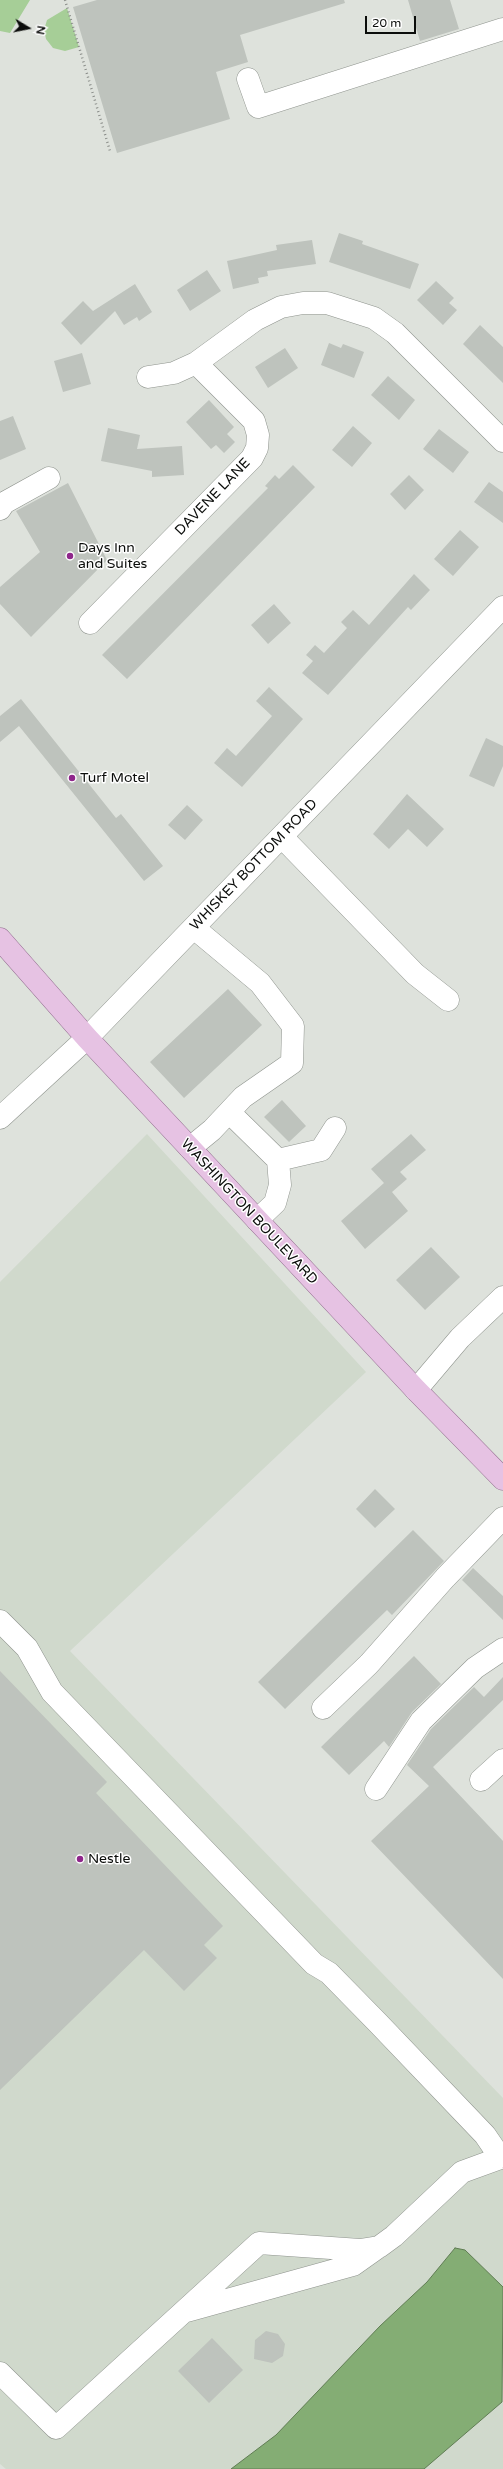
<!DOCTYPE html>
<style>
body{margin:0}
#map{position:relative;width:503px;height:2469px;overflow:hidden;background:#dee2dc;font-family:"Varela Round",sans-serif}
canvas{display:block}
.north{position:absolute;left:8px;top:8px;width:40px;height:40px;-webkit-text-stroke:3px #fff;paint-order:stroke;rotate:100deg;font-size:11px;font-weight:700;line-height:16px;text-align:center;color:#0b0d0b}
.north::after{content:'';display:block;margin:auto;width:14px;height:18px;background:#0b0d0b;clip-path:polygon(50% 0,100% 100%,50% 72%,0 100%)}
.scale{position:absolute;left:365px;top:16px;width:51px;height:18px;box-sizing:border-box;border:2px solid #0b0d0b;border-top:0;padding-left:5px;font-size:12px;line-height:14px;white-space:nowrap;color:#0b0d0b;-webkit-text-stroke:3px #fff;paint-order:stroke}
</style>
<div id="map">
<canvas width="503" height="2469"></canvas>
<div class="north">N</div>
<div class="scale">20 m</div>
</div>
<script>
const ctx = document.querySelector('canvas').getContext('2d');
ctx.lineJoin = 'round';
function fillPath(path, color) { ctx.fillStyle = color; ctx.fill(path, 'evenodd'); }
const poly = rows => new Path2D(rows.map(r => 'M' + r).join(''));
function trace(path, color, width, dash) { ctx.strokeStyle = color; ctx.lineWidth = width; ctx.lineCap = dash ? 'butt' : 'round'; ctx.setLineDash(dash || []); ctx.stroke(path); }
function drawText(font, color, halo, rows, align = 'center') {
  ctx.font = font + ' "Varela Round",sans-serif'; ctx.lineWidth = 3; ctx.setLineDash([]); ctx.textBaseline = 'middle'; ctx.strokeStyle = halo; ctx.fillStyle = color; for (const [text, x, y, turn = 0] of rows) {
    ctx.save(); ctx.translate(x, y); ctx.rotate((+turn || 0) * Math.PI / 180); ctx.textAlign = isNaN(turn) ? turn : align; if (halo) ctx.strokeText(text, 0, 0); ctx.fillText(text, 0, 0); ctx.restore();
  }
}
fillPath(poly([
 [147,1134,366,1372,70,1651,503,2098,503,2469,6,2469,0,2464,0,1282]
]), '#d0d9cc');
fillPath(poly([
 [0,0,30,0,10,33,0,31],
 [67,8,79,47,65,51,53,48,46,39,44,30,47,20]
]), '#a6ce97');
const water = poly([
 [455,2248,465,2250,503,2287,502,2402,424,2469,231,2469,276,2435,380,2326,427,2282,455,2248]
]);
fillPath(water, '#84ad74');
trace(water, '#607d54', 1);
fillPath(poly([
 [97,0,344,0,345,3,240,35,248,62,216,72,230,119,117,153,73,7],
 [408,0,450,0,459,29,420,41],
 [339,233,363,241,362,244,419,264,410,289,329,262],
 [312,240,316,264,267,271,268,276,258,278,259,283,233,289,227,261,277,250,276,245],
 [207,270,221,291,190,311,177,290],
 [436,281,454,298,449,303,457,310,443,325,417,300],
 [135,284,152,312,139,321,137,317,124,325,115,311,81,345,61,323,83,301,93,311],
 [480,325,503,347,503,383,463,344],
 [329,343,341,348,343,344,364,352,354,378,321,365],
 [285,348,298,368,268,388,255,367],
 [82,353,91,384,63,392,54,361],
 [388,376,415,400,399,420,371,395],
 [209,400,234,427,227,434,235,442,224,453,216,445,211,449,186,422],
 [13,416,26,449,0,460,0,421],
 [353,426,372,443,352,467,332,450],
 [108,428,140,435,137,449,182,446,184,475,152,477,152,471,101,461],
 [439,429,469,452,453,473,423,449],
 [293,465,315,487,127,679,102,655,268,488,265,486,275,475,279,479],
 [409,475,424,490,405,510,390,494],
 [489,482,503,492,503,523,474,502],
 [68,483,107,560,31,637,0,604,0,587,40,552,16,511],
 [460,530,479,547,453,576,434,559],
 [414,574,430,590,411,610,408,607,328,695,302,673,313,661,306,655,315,645,324,653,347,628,341,622,353,610,369,625],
 [274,604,291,623,268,644,251,625],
 [269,687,303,719,242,787,214,763,227,748,236,756,272,716,256,701],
 [21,699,116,818,121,814,163,866,144,881,19,726,0,742,0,716],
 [486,738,503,746,503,766,494,787,469,776],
 [407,794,444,829,427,847,408,829,389,849,373,834],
 [187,805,203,820,185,840,168,825],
 [228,989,262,1025,184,1098,150,1062],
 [282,1100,306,1126,289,1142,264,1117],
 [411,1134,426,1150,400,1172,407,1179,392,1192,408,1211,365,1249,341,1221,384,1183,371,1169],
 [431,1247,460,1277,425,1310,396,1280],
 [375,1489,395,1509,375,1528,356,1509],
 [413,1530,444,1561,392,1615,387,1610,285,1709,258,1682],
 [473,1568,503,1596,503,1620,462,1580],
 [414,1656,441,1684,412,1712,389,1747,384,1741,349,1775,321,1747],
 [0,1671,107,1782,96,1793,223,1926,204,1945,217,1958,184,1991,144,1950,0,2090],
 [503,1677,503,1700,433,1767,503,1841,503,1979,371,1841,429,1786,407,1765,431,1729,474,1687,484,1697],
 [266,2331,278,2334,285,2344,283,2356,272,2363,254,2359,255,2340],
 [212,2338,243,2370,209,2403,178,2371]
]), '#bec3bd');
const minor = poly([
 [248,79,258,107,503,29],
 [148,377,174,373,196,363,255,320,281,307,303,303,327,303,374,318,395,333,503,441],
 [0,509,4,503,49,478],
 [90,623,252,458,257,448,258,435,254,421,196,363],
 [282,837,415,974,448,1000],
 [229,1112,278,1160,280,1185,275,1203,257,1220],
 [0,1118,87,1038,503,607],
 [190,1148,212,1130,243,1097,292,1063,293,1026,260,983,194,928],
 [278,1160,321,1150,335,1128],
 [416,1390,460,1338,503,1297],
 [0,1621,27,1648,52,1692,314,1964,329,1973,378,2023,485,2135,500,2157],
 [323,1708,369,1664,445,1578,503,1518],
 [481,1780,503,1760],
 [376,1789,421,1721,475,1668,503,1649],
 [187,2311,353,2265,377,2248],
 [0,2373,56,2428,259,2243,360,2250,379,2247,394,2236,462,2172,503,2157]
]);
const major = poly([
 [0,939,87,1038,416,1390,503,1479]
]);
trace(minor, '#8f948e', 23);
trace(major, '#8e698b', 23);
trace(poly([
 [65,0,110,151]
]), '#8b8e8a', 2.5, [1, 3]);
trace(minor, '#fff', 22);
trace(major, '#e6c2e3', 22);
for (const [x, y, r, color] of [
 [70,556,4,"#8f268b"],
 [72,778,4,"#8f268b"],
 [80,1859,4,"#8f268b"]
]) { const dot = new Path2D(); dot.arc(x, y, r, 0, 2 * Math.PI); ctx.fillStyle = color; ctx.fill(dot); trace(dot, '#fff', 1.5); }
drawText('14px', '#0b0d0b', '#fff', [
 ["DAVENE LANE",213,497,-46],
 ["WHISKEY BOTTOM ROAD",254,865,-46],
 ["WASHINGTON BOULEVARD",249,1212,47]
]);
drawText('14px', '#0b0d0b', '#fff', [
 ["Days Inn",78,548],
 ["and Suites",78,564],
 ["Turf Motel",80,778],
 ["Nestle",88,1859]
], 'left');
</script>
